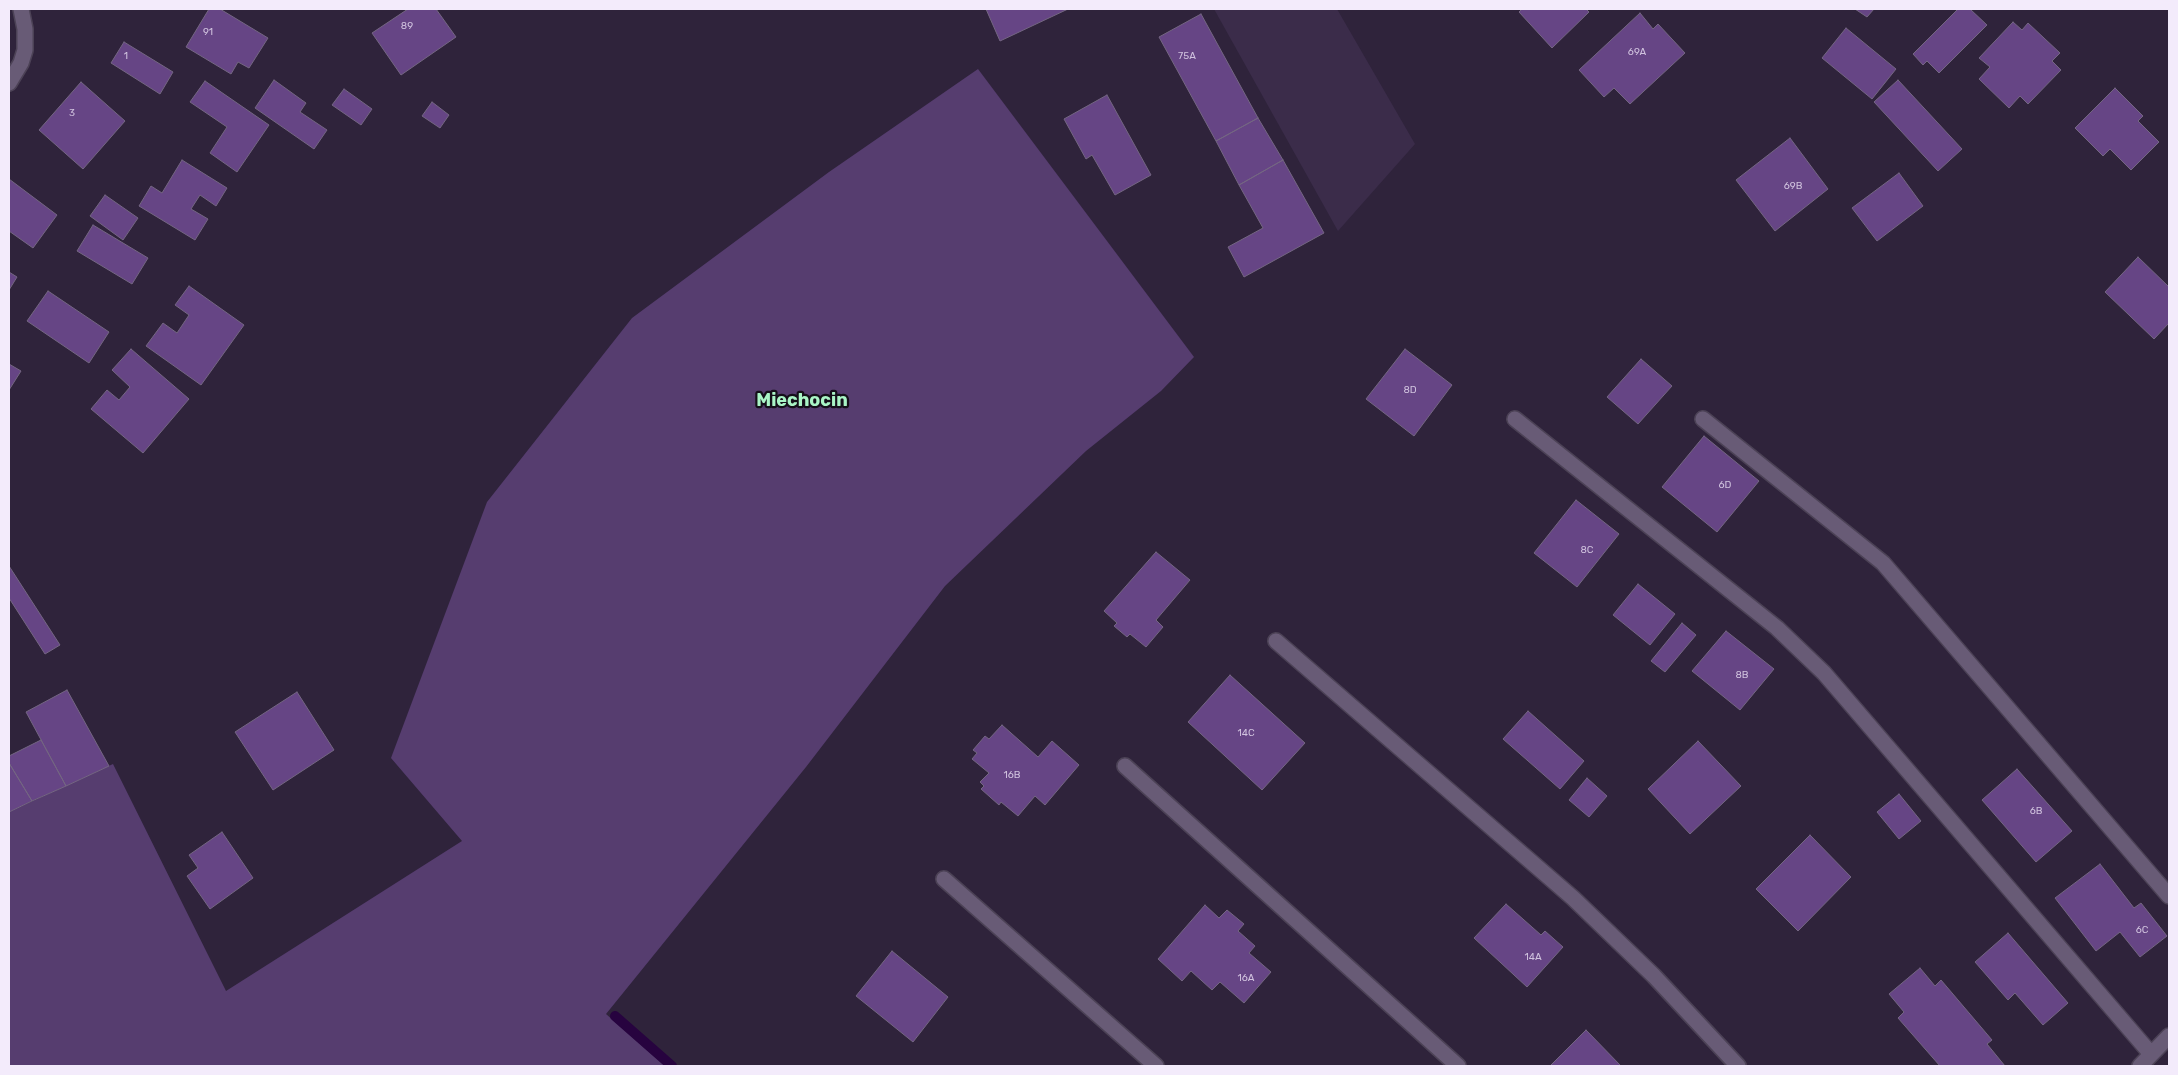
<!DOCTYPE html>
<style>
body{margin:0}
#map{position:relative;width:2178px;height:1075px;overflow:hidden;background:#2f233b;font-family:Rubik,sans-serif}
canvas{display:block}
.frame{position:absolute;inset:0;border:10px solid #f3ebfb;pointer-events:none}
</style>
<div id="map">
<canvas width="2178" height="1075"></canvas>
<div class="frame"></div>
</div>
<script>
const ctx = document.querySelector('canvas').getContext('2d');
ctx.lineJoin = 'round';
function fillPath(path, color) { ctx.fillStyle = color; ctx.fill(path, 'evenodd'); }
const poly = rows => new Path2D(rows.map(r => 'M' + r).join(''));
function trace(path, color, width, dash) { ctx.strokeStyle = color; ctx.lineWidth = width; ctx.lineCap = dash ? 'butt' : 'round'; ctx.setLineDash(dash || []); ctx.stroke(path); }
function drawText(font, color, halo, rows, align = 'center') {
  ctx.font = font + ' Rubik,sans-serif'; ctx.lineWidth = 4.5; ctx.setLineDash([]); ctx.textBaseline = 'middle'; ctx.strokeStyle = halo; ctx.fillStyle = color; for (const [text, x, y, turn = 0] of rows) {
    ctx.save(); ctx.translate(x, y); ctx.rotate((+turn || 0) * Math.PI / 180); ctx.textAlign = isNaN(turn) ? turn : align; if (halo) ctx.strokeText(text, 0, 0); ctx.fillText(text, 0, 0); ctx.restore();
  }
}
fillPath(poly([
 [1214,9,1337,9,1415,144,1338,231]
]), '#3b2c4a');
fillPath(poly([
 [978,69,1194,357,1161,391,1086,451,945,586,806,767,606,1014,665,1066,9,1066,9,812,113,764,226,991,462,841,391,758,487,502,632,318,829,172]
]), '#563d6f');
trace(poly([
 [615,1016,672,1066]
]), '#27033f', 10);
const building = poly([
 [209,9,220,9,268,38,249,68,238,62,231,74,186,47,209,9],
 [408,9,436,9,456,37,401,75,372,33,408,9],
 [986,9,1068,9,1000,41,986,9],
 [1522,9,1586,9,1589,12,1552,48,1519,12,1522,9],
 [1855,9,1874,9,1867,17,1855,9],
 [1958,9,1970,9,1987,25,1939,73,1927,61,1923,65,1913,54,1958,9],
 [1640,13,1653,29,1658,24,1685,53,1630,104,1614,88,1604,97,1579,70,1640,13],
 [1201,14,1258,118,1216,141,1159,37,1201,14],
 [2013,22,2022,30,2028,23,2060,53,2052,61,2061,70,2028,104,2020,96,2009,108,1979,79,1990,67,1979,58,2013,22],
 [1846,28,1896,69,1872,99,1822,58,1846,28],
 [124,42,173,72,160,94,111,63,124,42],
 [274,80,306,103,300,112,327,130,314,149,255,108,274,80],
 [1898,80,1962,149,1938,171,1874,102,1898,80],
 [205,81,269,125,237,172,210,153,227,127,190,102,205,81],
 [81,82,125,121,83,169,39,130,81,82],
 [2115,88,2143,116,2138,121,2159,142,2131,170,2110,149,2103,156,2075,128,2115,88],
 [344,89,372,109,361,125,332,105,344,89],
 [1107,95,1151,175,1115,195,1092,155,1086,159,1064,119,1107,95],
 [432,102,449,115,440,128,422,116,432,102],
 [1258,118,1283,160,1239,185,1216,141,1258,118],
 [1790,138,1828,189,1775,231,1736,180,1790,138],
 [182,160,227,188,216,206,200,195,191,209,208,219,195,240,139,206,151,186,162,193,182,160],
 [1283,160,1324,233,1244,277,1228,247,1263,228,1239,185,1283,160],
 [1899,173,1923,206,1877,241,1852,208,1899,173],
 [9,179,57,215,33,248,9,231,9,179],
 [105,195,138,218,123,240,90,216,105,195],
 [93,225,148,258,132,284,77,251,93,225],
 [2138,257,2169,287,2169,323,2154,339,2105,292,2138,257],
 [9,272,17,277,9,290,9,272],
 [189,286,244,325,201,385,146,346,163,323,177,333,189,315,175,305,189,286],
 [48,291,109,332,89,363,27,321,48,291],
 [131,349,189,399,143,453,91,409,107,390,119,400,130,387,112,370,131,349],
 [1405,349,1452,385,1414,436,1366,399,1405,349],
 [1641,359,1672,386,1638,424,1607,397,1641,359],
 [9,364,21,371,9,390,9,364],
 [1704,436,1759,481,1717,532,1662,487,1704,436],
 [1576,500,1619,534,1577,587,1534,553,1576,500],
 [1156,552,1190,580,1156,620,1163,627,1146,647,1130,634,1127,637,1114,626,1117,623,1104,611,1156,552],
 [9,566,60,645,45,654,9,598,9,566],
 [1638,584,1675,614,1650,645,1613,615,1638,584],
 [1682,623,1696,635,1665,672,1651,661,1682,623],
 [1726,631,1774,669,1740,710,1692,671,1726,631],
 [1230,675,1305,743,1262,790,1188,722,1230,675],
 [67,690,109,766,66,786,26,712,67,690],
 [297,692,334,750,273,790,235,732,297,692],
 [1528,711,1584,761,1560,789,1503,739,1528,711],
 [1002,725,1038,757,1052,741,1079,765,1045,805,1035,796,1018,816,1001,802,999,805,981,789,984,786,980,782,989,773,972,759,977,753,973,750,985,736,989,739,1002,725],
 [41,740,66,786,32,801,9,763,9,756,41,740],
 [1698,741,1741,786,1690,834,1648,789,1698,741],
 [9,763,32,801,9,812,9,763],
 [2017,769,2072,831,2036,862,1982,800,2017,769],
 [1587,778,1607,796,1589,817,1569,800,1587,778],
 [1899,794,1921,821,1899,839,1877,812,1899,794],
 [222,832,253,878,210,909,187,876,198,868,189,855,222,832],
 [1810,835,1851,877,1798,931,1756,889,1810,835],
 [2100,864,2134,908,2141,903,2167,936,2140,957,2120,932,2096,951,2055,898,2100,864],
 [1506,904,1541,935,1545,931,1563,947,1527,987,1474,938,1506,904],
 [1205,905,1219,918,1227,910,1244,924,1238,931,1255,946,1249,953,1271,972,1244,1003,1220,982,1212,990,1191,971,1182,981,1158,959,1205,905],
 [2008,933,2068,1003,2043,1025,2015,993,2008,1000,1975,962,2008,933],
 [892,951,948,997,913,1042,856,996,892,951],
 [1920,968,1935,986,1941,980,1992,1040,1987,1044,2005,1066,1940,1066,1898,1018,1904,1012,1889,994,1920,968],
 [1586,1030,1621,1066,1550,1066,1586,1030]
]);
fillPath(building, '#664585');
trace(building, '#746682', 1);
const minor = poly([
 [9,83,21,63,25,50,25,29,21,9],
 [1515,419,1777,628,1824,673,2151,1054],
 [1703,419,1883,563,2169,896],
 [1276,641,1573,898,1654,976,1738,1066],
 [1125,766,1458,1066],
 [944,879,1156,1066],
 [2140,1066,2169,1036]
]);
trace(minor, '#4c4256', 18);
trace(minor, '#685b76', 15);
drawText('10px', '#d0c2de', null, [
 ["89",407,26],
 ["91",208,32],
 ["69A",1637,52],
 ["1",126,56],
 ["75A",1187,56],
 ["3",72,113],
 ["69B",1793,186],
 ["8D",1410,390],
 ["6D",1725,485],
 ["8C",1587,550],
 ["8B",1742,675],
 ["14C",1246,733],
 ["16B",1012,775],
 ["6B",2036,811],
 ["6C",2142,930],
 ["14A",1533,957],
 ["16A",1246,978]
]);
drawText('bold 18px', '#a9f5c6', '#15101a', [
 ["Miechocin",802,401]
]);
</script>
